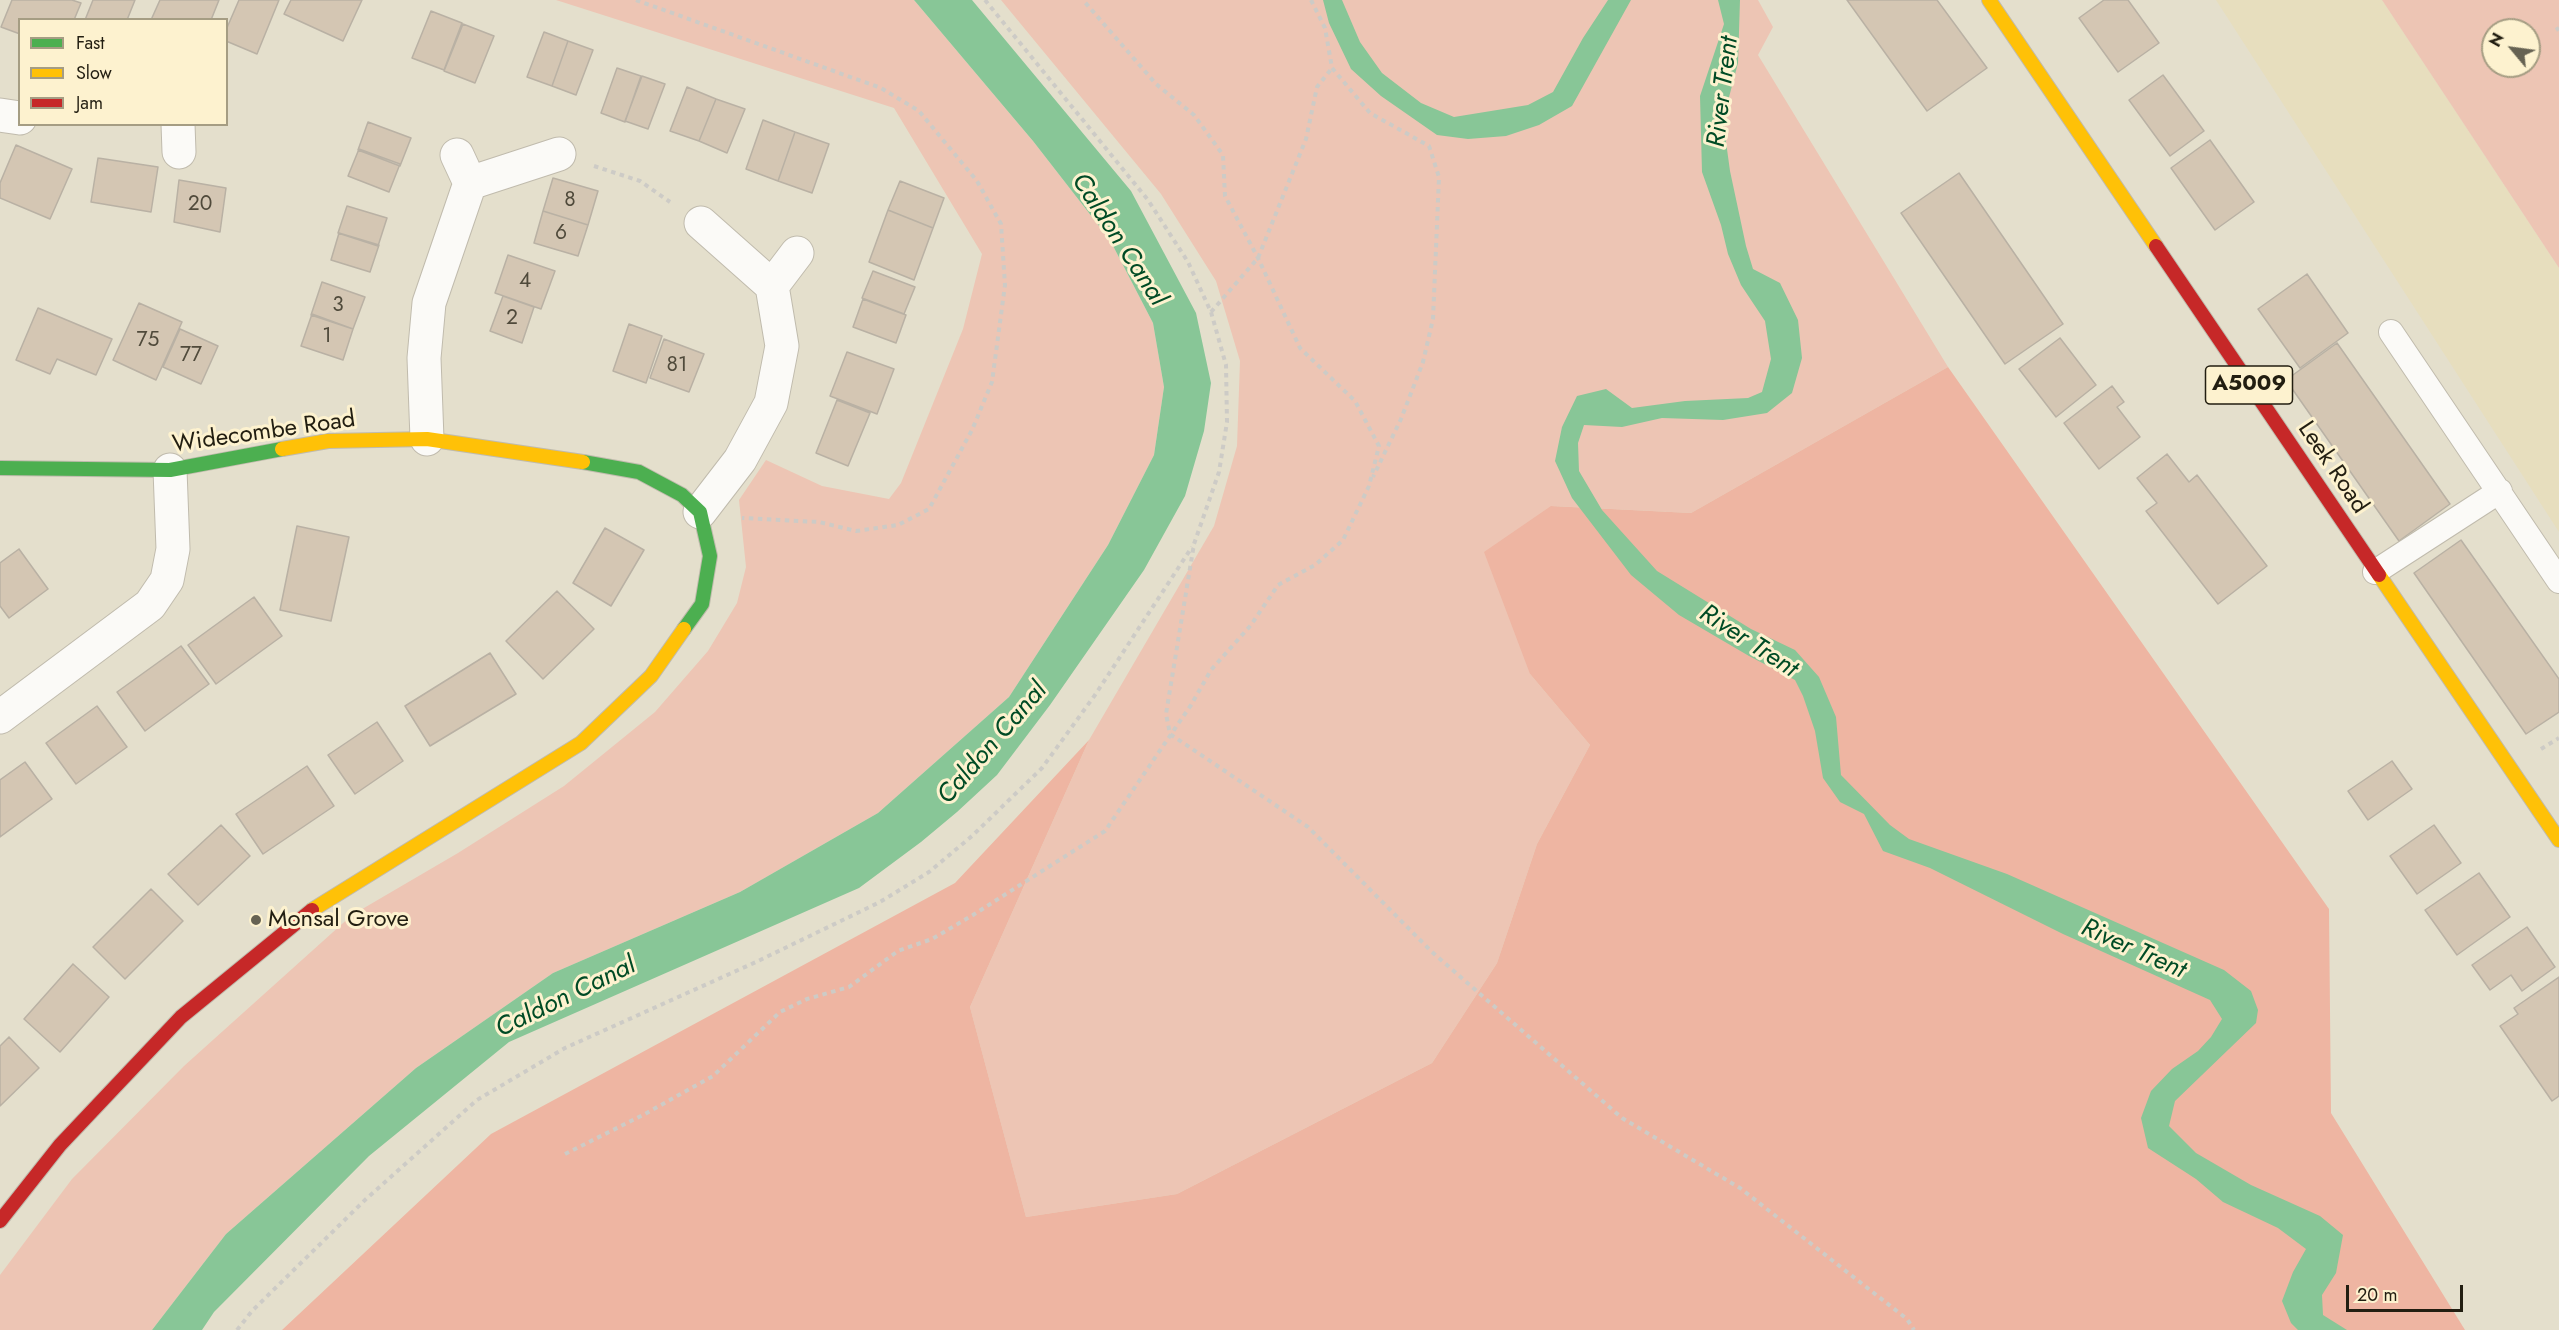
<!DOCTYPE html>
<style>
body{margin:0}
#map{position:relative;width:2559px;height:1330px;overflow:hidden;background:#e4dfcc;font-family:Jost,sans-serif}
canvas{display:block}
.legend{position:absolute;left:18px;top:18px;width:210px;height:108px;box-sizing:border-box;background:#fdf2cf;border:2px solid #a59d83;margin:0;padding:8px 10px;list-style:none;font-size:18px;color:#221e11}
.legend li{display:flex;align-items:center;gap:12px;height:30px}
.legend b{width:30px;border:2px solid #a59d83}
.north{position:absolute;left:2481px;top:18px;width:60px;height:60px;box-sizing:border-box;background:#fdf2cf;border:2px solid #a59d83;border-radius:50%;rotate:299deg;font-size:16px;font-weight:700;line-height:24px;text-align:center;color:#221e11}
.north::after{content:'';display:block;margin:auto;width:21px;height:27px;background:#666252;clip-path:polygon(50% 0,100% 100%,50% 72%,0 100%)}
.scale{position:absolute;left:2346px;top:1285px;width:117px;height:27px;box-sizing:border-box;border:3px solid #221e11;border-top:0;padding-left:8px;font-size:18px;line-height:21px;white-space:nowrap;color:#221e11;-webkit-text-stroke:4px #fdf2cf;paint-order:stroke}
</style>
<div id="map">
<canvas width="2559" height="1330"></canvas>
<ul class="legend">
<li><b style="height:8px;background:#4caf50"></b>Fast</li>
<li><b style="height:8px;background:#ffc107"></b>Slow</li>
<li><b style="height:8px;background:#c62828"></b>Jam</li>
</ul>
<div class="north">N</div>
<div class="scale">20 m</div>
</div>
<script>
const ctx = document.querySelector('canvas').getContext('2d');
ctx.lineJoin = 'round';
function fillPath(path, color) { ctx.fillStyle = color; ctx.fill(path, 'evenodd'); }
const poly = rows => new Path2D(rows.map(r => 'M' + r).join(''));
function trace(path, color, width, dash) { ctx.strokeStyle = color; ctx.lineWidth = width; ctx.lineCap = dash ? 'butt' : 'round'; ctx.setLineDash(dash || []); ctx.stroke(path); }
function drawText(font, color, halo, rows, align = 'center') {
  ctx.font = font + ' Jost,sans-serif'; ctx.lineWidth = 6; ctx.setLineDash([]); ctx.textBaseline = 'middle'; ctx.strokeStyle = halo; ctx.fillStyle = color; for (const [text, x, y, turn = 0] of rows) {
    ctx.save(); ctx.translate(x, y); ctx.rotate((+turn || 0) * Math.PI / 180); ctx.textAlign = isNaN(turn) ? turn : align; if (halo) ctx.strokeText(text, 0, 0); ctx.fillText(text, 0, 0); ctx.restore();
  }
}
fillPath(poly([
 [2216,0,2382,0,2559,268,2559,532]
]), '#e7debe');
fillPath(poly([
 [556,0,914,0,1033,141,1110,240,1153,323,1164,387,1154,455,1108,545,1009,697,878,813,740,892,553,973,416,1068,226,1234,152,1330,0,1330,0,1275,72,1179,184,1066,352,915,458,853,564,786,655,712,708,651,737,603,746,567,739,500,766,460,822,486,889,499,901,483,963,329,982,254,894,108],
 [1001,0,1758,0,1773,27,1758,55,1948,367,1691,513,1552,506,1530,674,1590,745,1537,844,1497,963,1432,1063,1177,1194,1026,1217,970,1007,1089,740,1214,526,1237,446,1240,361,1216,281,1161,194],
 [2382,0,2559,0,2559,268],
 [2493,30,2529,30,2529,66,2493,66]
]), '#edc5b4');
fillPath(poly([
 [1948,367,2329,909,2331,1113,2465,1330,282,1330,491,1134,955,883,1089,740,970,1007,1026,1217,1177,1194,1432,1063,1497,963,1537,844,1590,745,1530,674,1484,552,1551,506,1691,513]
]), '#eeb5a2');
fillPath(poly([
 [914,0,972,0,1131,191,1196,313,1211,383,1204,431,1185,496,1144,570,1050,705,997,775,957,812,921,842,859,888,509,1042,369,1156,214,1312,202,1330,152,1330,226,1234,416,1068,553,973,740,892,878,813,1009,697,1108,545,1154,455,1164,387,1153,323,1110,240,1033,141],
 [1323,0,1342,0,1360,42,1382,73,1421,103,1454,117,1528,105,1553,92,1583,38,1608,0,1631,0,1572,106,1539,125,1506,136,1468,139,1437,135,1381,96,1351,69,1329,23],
 [1718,0,1740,0,1738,63,1723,120,1730,171,1746,246,1753,269,1780,283,1798,320,1802,358,1792,393,1767,413,1723,420,1662,418,1622,427,1584,425,1578,443,1579,471,1602,510,1657,571,1751,629,1795,650,1819,677,1836,717,1841,775,1890,825,1909,839,2007,874,2224,970,2251,991,2258,1010,2256,1023,2175,1101,2169,1126,2196,1153,2251,1185,2320,1216,2343,1235,2336,1273,2322,1295,2323,1315,2347,1330,2298,1330,2291,1323,2282,1301,2293,1272,2306,1249,2278,1228,2223,1202,2196,1179,2148,1148,2141,1118,2151,1091,2172,1069,2198,1051,2211,1037,2222,1019,2210,1000,2063,934,1930,868,1883,851,1864,814,1840,802,1823,778,1815,731,1803,696,1795,680,1749,656,1679,615,1631,575,1572,498,1555,461,1562,427,1577,396,1606,389,1632,408,1685,401,1748,398,1762,392,1771,359,1765,321,1741,285,1728,254,1721,225,1702,172,1700,96,1724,24]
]), '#88c697');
const building = poly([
 [12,0,72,0,81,3,74,20,20,20,20,34,1,27,12,0],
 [93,0,135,0,127,20,85,20,93,0],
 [160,0,219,0,211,20,151,20,160,0],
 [239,0,279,0,257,54,226,41,226,30,239,0],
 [291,0,362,0,343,41,284,14,291,0],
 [1847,0,1937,0,1987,68,1927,111,1847,0],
 [2104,0,2128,0,2159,43,2118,72,2079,18,2104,0],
 [431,11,462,23,444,70,412,58,431,11],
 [463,24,494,36,475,83,444,71,463,24],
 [544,32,568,41,552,86,527,77,544,32],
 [568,41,593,50,576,95,552,86,568,41],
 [617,68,641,76,625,122,601,113,617,68],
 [2163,75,2204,131,2170,156,2129,100,2163,75],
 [642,76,665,84,648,129,625,121,642,76],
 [687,87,716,99,699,141,670,131,687,87],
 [716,99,745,109,727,153,699,141,716,99],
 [763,120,795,132,778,181,746,169,763,120],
 [368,122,411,138,400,166,358,150,368,122],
 [795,132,829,144,812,193,778,181,795,132],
 [2210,140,2254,202,2215,230,2171,168,2210,140],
 [16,145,72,169,50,219,0,198,0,183,16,145],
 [359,149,400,164,389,192,348,176,359,149],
 [98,158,158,167,151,212,91,202,98,158],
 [1959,173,2063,324,2005,364,1901,213,1959,173],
 [553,178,598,191,588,225,543,211,553,178],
 [179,180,226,188,220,232,174,222,179,180],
 [900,181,944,198,933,228,888,210,900,181],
 [347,206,387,218,378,246,338,233,347,206],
 [888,210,933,228,914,280,869,262,888,210],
 [543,211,588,225,578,256,534,243,543,211],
 [339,233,379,245,370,272,331,260,339,233],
 [508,255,555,271,541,309,495,293,508,255],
 [873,271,915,287,904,314,862,298,873,271],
 [2307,274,2348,333,2300,368,2258,309,2307,274],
 [322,282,365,297,353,329,311,315,322,282],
 [503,296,534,307,522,343,490,331,503,296],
 [863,299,906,315,896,343,853,327,863,299],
 [139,303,182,322,156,380,113,360,139,303],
 [38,308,112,339,96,375,57,359,50,374,16,360,38,308],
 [312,314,353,329,343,360,301,346,312,314],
 [629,324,662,336,646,383,613,371,629,324],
 [180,329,218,346,201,384,163,367,180,329],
 [2060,338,2096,385,2056,417,2019,369,2060,338],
 [664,339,704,354,689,392,650,378,664,339],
 [2337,343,2450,504,2399,541,2286,380,2337,343],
 [847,352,894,369,877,414,830,396,847,352],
 [2112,386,2124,402,2117,407,2140,437,2099,469,2064,423,2112,386],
 [837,400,870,413,848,466,816,453,837,400],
 [2167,454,2189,482,2197,475,2267,566,2218,604,2146,511,2157,503,2137,478,2167,454],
 [297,526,349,537,331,621,280,610,297,526],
 [605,528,644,550,611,606,573,583,605,528],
 [2461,540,2559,679,2559,712,2526,734,2414,573,2461,540],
 [19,549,48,589,9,618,0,606,0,563,19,549],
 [557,591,594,629,543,679,506,641,557,591],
 [254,597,282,636,216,684,188,645,254,597],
 [181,646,209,684,145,731,117,692,181,646],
 [490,653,516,694,430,746,405,706,490,653],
 [97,706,127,747,76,784,46,743,97,706],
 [377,722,403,761,355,794,328,755,377,722],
 [2392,761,2412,789,2368,820,2348,791,2392,761],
 [25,762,52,799,0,837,0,780,25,762],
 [307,766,334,806,263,854,236,814,307,766],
 [221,825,250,856,198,905,168,874,221,825],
 [2434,825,2461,863,2417,894,2390,856,2434,825],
 [2479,873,2510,917,2457,955,2425,910,2479,873],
 [151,889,183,921,125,979,93,947,151,889],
 [2527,927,2555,967,2522,991,2511,975,2490,990,2472,965,2527,927],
 [73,964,109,997,60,1052,24,1019,73,964],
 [2559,977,2559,1096,2552,1101,2500,1026,2518,1014,2514,1008,2559,977],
 [9,1037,39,1068,0,1106,0,1046,9,1037]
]);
fillPath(building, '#d4c6b3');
trace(building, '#b9b1a4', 1.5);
const lane = poly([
 [2391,332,2559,581],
 [2375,572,2500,491]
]);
const street = poly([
 [0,115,20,118],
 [178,124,179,152],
 [457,155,470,183],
 [772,286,797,253],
 [427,439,424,358,429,303,470,183,559,154],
 [700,512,740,460,771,403,782,346,772,286,701,223],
 [0,717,150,605,167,580,173,549,170,470]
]);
const fast = poly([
 [583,462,639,472,682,495,700,512,710,556,702,604,684,629],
 [0,468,170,470,282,449]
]);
const slow = poly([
 [1989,0,2156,246],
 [282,449,328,441,427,439,583,462],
 [2379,575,2559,840],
 [312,910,581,743,651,676,684,629]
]);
const jam = poly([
 [2156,246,2379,575],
 [0,1221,60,1145,181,1017,312,910]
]);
trace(lane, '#c0bbad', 26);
trace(street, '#c0bbad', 35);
trace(fast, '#c0bbad', 16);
trace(slow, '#c0bbad', 16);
trace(jam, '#c0bbad', 16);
trace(poly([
 [636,0,881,88,919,111,977,181,1001,224,1005,285,992,382,972,430,929,509,898,525,856,531,819,522,742,518],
 [985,0,1148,200,1188,262,1211,312,1226,365,1227,422,1219,472,1194,544,1166,714,1170,734,1308,827,1432,952,1622,1118,1740,1188,1907,1319,1914,1330],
 [1311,0,1325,28,1332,68,1370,113,1429,146,1439,177,1433,319,1423,362,1401,419,1373,477],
 [2556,30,2559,28],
 [594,166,640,181,670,202],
 [1211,312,1258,258,1306,139,1317,87,1332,68],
 [2541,749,2559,738],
 [565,1154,643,1115,713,1076,780,1012,807,999,849,987,898,951,932,939,973,915,1105,831,1191,705,1211,670,1251,625,1278,585,1315,565,1343,540,1369,486,1379,446,1355,401,1300,348,1258,258,1225,196,1223,155,1194,115,1156,84,1083,0],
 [237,1330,252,1311,366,1199,477,1100,565,1048,756,962,880,902,929,872,972,836,1042,768,1095,695,1192,547]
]), '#cdcbc6', 4, [4.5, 4.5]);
trace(lane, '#fbfaf7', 24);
trace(street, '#fbfaf7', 33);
trace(fast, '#4caf50', 14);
trace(slow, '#ffc107', 14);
trace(jam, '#c62828', 14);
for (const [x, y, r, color] of [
 [256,920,6,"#666252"]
]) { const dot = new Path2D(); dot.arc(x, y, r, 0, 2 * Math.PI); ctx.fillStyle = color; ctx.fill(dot); trace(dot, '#fdf2cf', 2); }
drawText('21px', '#504a3b', null, [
 ["8",570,201],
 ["20",200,205],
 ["6",561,234],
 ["4",525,282],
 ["3",338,306],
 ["2",512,319],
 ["1",327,337],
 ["75",148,341],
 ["77",191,356],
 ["81",677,366]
]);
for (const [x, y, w] of [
 [2249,385,87]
]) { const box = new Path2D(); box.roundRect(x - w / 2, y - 19, w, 38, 4.5); ctx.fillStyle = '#fdf2cf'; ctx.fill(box); trace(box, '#221e11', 1.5); }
drawText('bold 22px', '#221e11', null, [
 ["A5009",2249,385]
]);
drawText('24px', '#221e11', '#fdf2cf', [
 ["Widecombe Road",264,433,-8],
 ["Leek Road",2332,468,56]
]);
drawText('24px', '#221e11', '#fdf2cf', [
 ["Monsal Grove",268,920]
], 'left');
drawText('italic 26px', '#004b25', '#fdf2cf', [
 ["River Trent",1724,92,-83],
 ["Caldon Canal",1118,240,57],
 ["River Trent",1748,642,33],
 ["Caldon Canal",993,744,-49],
 ["River Trent",2133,950,24],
 ["Caldon Canal",566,998,-26]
]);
</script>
